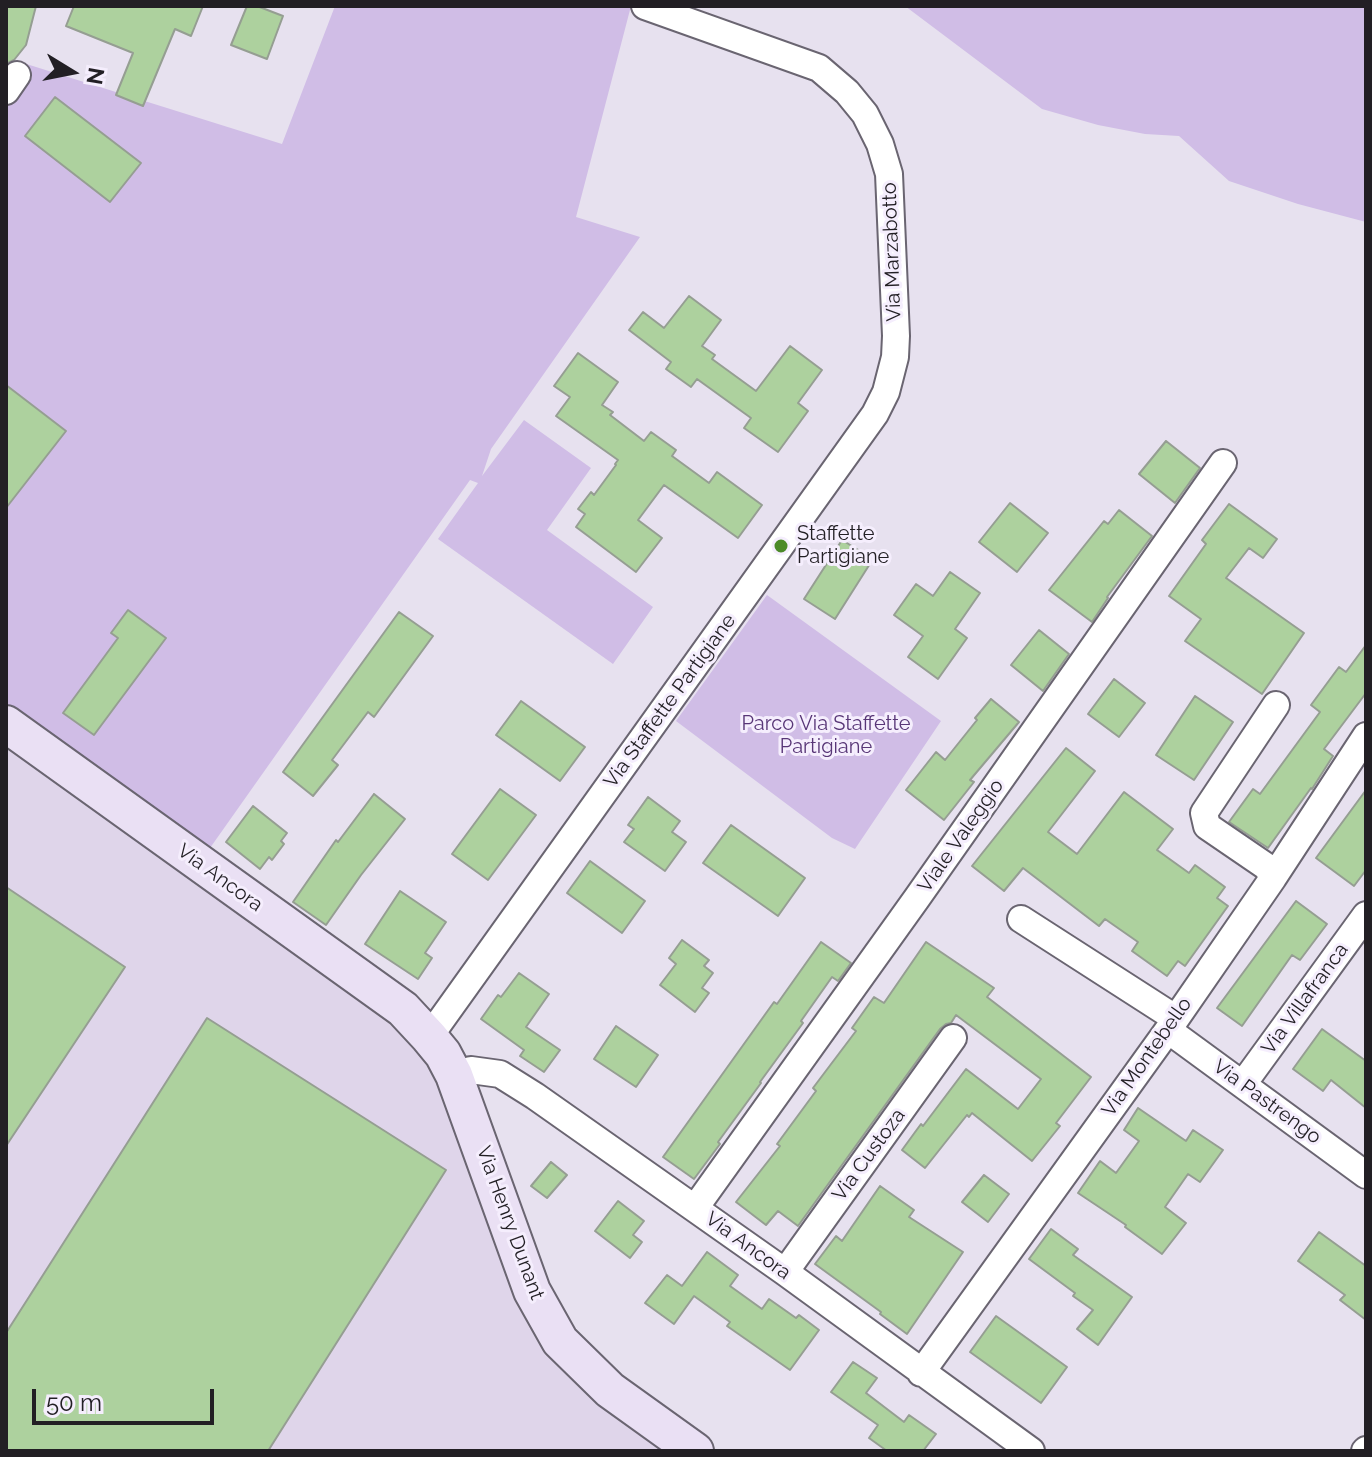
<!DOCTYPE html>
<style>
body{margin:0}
#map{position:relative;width:1372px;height:1457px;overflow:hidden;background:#e7e1ef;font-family:Raleway,sans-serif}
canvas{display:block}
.frame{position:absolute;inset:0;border:8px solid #221f24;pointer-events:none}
.north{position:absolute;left:32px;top:32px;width:80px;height:80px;-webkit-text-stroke:6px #f5eefd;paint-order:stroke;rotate:100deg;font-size:22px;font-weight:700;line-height:32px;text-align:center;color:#221f24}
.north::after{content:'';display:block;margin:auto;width:28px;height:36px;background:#221f24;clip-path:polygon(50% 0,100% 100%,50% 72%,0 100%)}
.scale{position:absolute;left:32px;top:1389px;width:182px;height:36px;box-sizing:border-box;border:4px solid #221f24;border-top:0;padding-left:10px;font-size:24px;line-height:28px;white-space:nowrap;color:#221f24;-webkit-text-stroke:6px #f5eefd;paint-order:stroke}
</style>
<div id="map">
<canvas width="1372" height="1457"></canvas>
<div class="frame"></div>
<div class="north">N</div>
<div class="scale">50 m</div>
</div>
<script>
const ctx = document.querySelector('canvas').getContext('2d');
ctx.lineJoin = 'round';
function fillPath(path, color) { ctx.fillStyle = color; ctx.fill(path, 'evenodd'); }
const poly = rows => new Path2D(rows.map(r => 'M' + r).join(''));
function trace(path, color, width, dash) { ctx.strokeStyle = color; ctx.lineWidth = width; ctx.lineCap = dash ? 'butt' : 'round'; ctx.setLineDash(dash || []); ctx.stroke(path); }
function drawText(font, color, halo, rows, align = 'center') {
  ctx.font = font + ' Raleway,sans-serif'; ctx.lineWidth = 6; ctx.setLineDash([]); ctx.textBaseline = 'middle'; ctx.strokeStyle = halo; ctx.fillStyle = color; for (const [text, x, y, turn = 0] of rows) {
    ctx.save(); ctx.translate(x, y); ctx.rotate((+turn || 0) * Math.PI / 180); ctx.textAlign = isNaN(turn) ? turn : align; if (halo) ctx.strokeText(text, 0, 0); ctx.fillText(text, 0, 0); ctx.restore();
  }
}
fillPath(poly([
 [6,728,390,1002,429,1053,534,1314,686,1451,6,1451]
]), '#dfd5ea');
fillPath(poly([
 [335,6,631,6,576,217,640,237,491,449,482,476,524,420,591,468,547,530,653,607,613,664,438,539,478,483,470,480,198,865,6,728,6,83,20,62,282,144],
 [905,6,1366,6,1366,222,1298,204,1229,181,1179,136,1145,134,1098,125,1042,109],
 [767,595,941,721,855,849,832,838,676,721]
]), '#d0bde6');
const building = poly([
 [6,6,36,6,26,45,14,60,6,64,6,6],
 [74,6,203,6,191,36,175,29,143,106,116,95,133,53,66,26,74,6],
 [247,6,257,6,283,16,267,59,231,45,247,6],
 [55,97,141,163,110,202,25,136,55,97],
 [689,296,721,320,702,346,715,355,712,359,756,391,790,346,822,370,798,403,808,411,778,452,744,428,751,418,697,379,691,387,666,369,671,362,629,330,643,312,664,328,689,296],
 [578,353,618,382,602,405,613,412,610,415,644,441,651,432,676,450,672,456,709,483,717,472,762,505,738,538,664,485,638,520,662,538,636,572,576,527,585,514,578,509,591,492,594,495,616,465,615,464,618,460,556,416,570,397,554,386,578,353],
 [6,385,66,431,6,508,6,385],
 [1166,441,1200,468,1175,503,1139,474,1166,441],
 [1010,503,1048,533,1017,572,979,542,1010,503],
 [1229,504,1277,539,1263,558,1249,548,1226,578,1304,633,1262,694,1185,641,1201,619,1169,596,1206,544,1202,540,1229,504],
 [1119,510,1152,536,1107,597,1108,598,1092,622,1049,590,1104,521,1108,524,1119,510],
 [842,540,873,559,835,619,804,599,842,540],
 [950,572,980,593,955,629,967,638,938,679,908,657,923,636,894,615,916,584,933,596,950,572],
 [128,610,166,638,94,735,63,713,118,638,111,633,128,610],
 [399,612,433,636,374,717,368,712,332,760,338,765,313,796,283,772,399,612],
 [1039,630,1069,654,1043,691,1011,665,1039,630],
 [1366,645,1366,693,1324,749,1333,756,1312,789,1311,788,1268,848,1229,822,1253,789,1260,794,1320,712,1311,705,1339,667,1346,672,1366,645],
 [1114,679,1145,703,1119,737,1088,714,1114,679],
 [1195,696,1233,722,1194,780,1156,755,1195,696],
 [991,699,1019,722,970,780,974,782,944,820,906,790,936,752,945,760,977,720,975,718,991,699],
 [521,701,585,747,560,781,496,735,521,701],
 [1066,748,1095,771,1048,832,1077,854,1124,792,1173,829,1157,850,1189,873,1195,865,1225,887,1217,898,1228,906,1185,966,1178,961,1167,976,1132,951,1138,942,1105,919,1099,926,1023,868,1004,891,972,866,1066,748],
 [500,789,536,815,488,880,452,854,500,789],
 [1366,790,1366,870,1354,886,1316,858,1366,790],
 [374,794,405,819,361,875,326,925,293,902,336,840,338,842,374,794],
 [648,797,680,821,672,832,686,842,665,871,624,842,634,829,628,825,648,797],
 [253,806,287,833,281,841,284,844,272,860,269,857,260,869,226,842,253,806],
 [731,825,805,878,778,916,703,863,731,825],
 [590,861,645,901,622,933,567,893,590,861],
 [6,887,125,967,6,1146,6,887],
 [400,891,446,922,425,953,432,958,418,979,365,944,400,891],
 [1296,901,1327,924,1300,960,1292,955,1242,1026,1217,1008,1296,901],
 [682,940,709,960,704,966,713,973,702,988,709,993,695,1012,660,985,676,964,669,958,682,940],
 [821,942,851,963,838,981,832,977,801,1021,803,1023,760,1082,761,1083,718,1142,720,1144,694,1179,663,1157,774,1002,777,1004,821,942],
 [926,942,994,988,987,997,1091,1077,1056,1123,1060,1126,1032,1161,972,1113,969,1117,967,1115,925,1168,902,1150,921,1124,923,1126,966,1069,1018,1109,1041,1079,956,1015,951,1023,946,1024,940,1029,798,1226,778,1211,766,1225,736,1202,780,1146,777,1144,816,1091,813,1088,856,1031,852,1028,874,997,884,1003,926,942],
 [519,973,549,994,526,1027,560,1050,544,1072,520,1056,524,1050,481,1019,498,995,501,997,519,973],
 [207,1018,446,1170,268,1451,6,1451,6,1333,207,1018],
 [616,1026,658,1055,636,1087,594,1059,616,1026],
 [1322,1029,1366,1061,1366,1108,1331,1080,1323,1091,1293,1069,1322,1029],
 [1138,1108,1186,1141,1193,1130,1223,1150,1200,1182,1188,1174,1165,1207,1186,1223,1162,1254,1125,1227,1126,1225,1078,1193,1100,1161,1116,1173,1139,1141,1124,1130,1138,1108],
 [551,1162,567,1175,547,1198,531,1186,551,1162],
 [984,1175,1009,1194,988,1222,962,1202,984,1175],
 [880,1186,914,1210,909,1217,963,1252,907,1334,880,1314,881,1312,815,1264,836,1236,842,1241,880,1186],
 [618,1201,644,1221,633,1235,642,1242,630,1258,595,1231,618,1201],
 [1051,1229,1078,1249,1073,1255,1132,1297,1098,1345,1077,1329,1093,1310,1073,1296,1075,1293,1029,1259,1051,1229],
 [1319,1232,1366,1266,1366,1320,1340,1300,1345,1295,1298,1261,1319,1232],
 [707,1252,738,1275,730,1286,762,1309,769,1299,796,1318,799,1315,819,1330,790,1370,727,1326,730,1322,694,1296,674,1324,645,1303,667,1275,682,1286,707,1252],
 [996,1316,1067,1367,1041,1403,970,1352,996,1316],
 [853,1362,877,1378,866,1393,904,1422,909,1415,936,1434,923,1451,887,1451,869,1438,878,1425,831,1392,853,1362]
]);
fillPath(building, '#add19e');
trace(building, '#959e92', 2);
const street = poly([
 [6,91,17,75],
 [1273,878,1267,867,1207,826,1204,813,1276,705],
 [1021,919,1175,1018],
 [1168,1030,1366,1175],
 [429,1037,875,414,886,392,895,357,896,336,889,174,880,144,865,114,847,92,819,68,645,6],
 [454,1075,471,1070,500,1074,535,1096,785,1272,1031,1451],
 [1243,1084,1366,915],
 [695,1208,917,898,1223,463],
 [785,1272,953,1038],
 [921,1373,1168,1030,1273,878,1366,736],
 [1365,1451,1366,1450]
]);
const secondary = poly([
 [6,724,403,1009,429,1037,443,1054,454,1075,532,1291,560,1341,610,1390,695,1451]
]);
trace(street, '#6a6571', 30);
trace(secondary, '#6a6571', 40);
trace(street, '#fff', 26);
trace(secondary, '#eae0f4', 36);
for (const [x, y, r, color] of [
 [781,546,8,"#4c8a29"]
]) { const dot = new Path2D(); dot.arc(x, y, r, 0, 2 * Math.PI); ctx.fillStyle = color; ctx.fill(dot); trace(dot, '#f5eefd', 3); }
drawText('20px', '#221f24', '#f5eefd', [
 ["Via Marzabotto",892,252,-92],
 ["Via Staffette Partigiane",670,701,-54],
 ["Viale Valeggio",961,836,-55],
 ["Via Ancora",220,878,36],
 ["Via Villafranca",1305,999,-54],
 ["Via Montebello",1147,1057,-55],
 ["Via Pastrengo",1267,1102,36],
 ["Via Custoza",869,1155,-54],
 ["Via Henry Dunant",510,1223,70],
 ["Via Ancora",748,1246,36]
]);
drawText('20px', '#221f24', '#f5eefd', [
 ["Staffette",797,534],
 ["Partigiane",797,557]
], 'left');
drawText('20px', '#583677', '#f5eefd', [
 ["Parco Via Staffette",826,724],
 ["Partigiane",826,747]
]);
</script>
